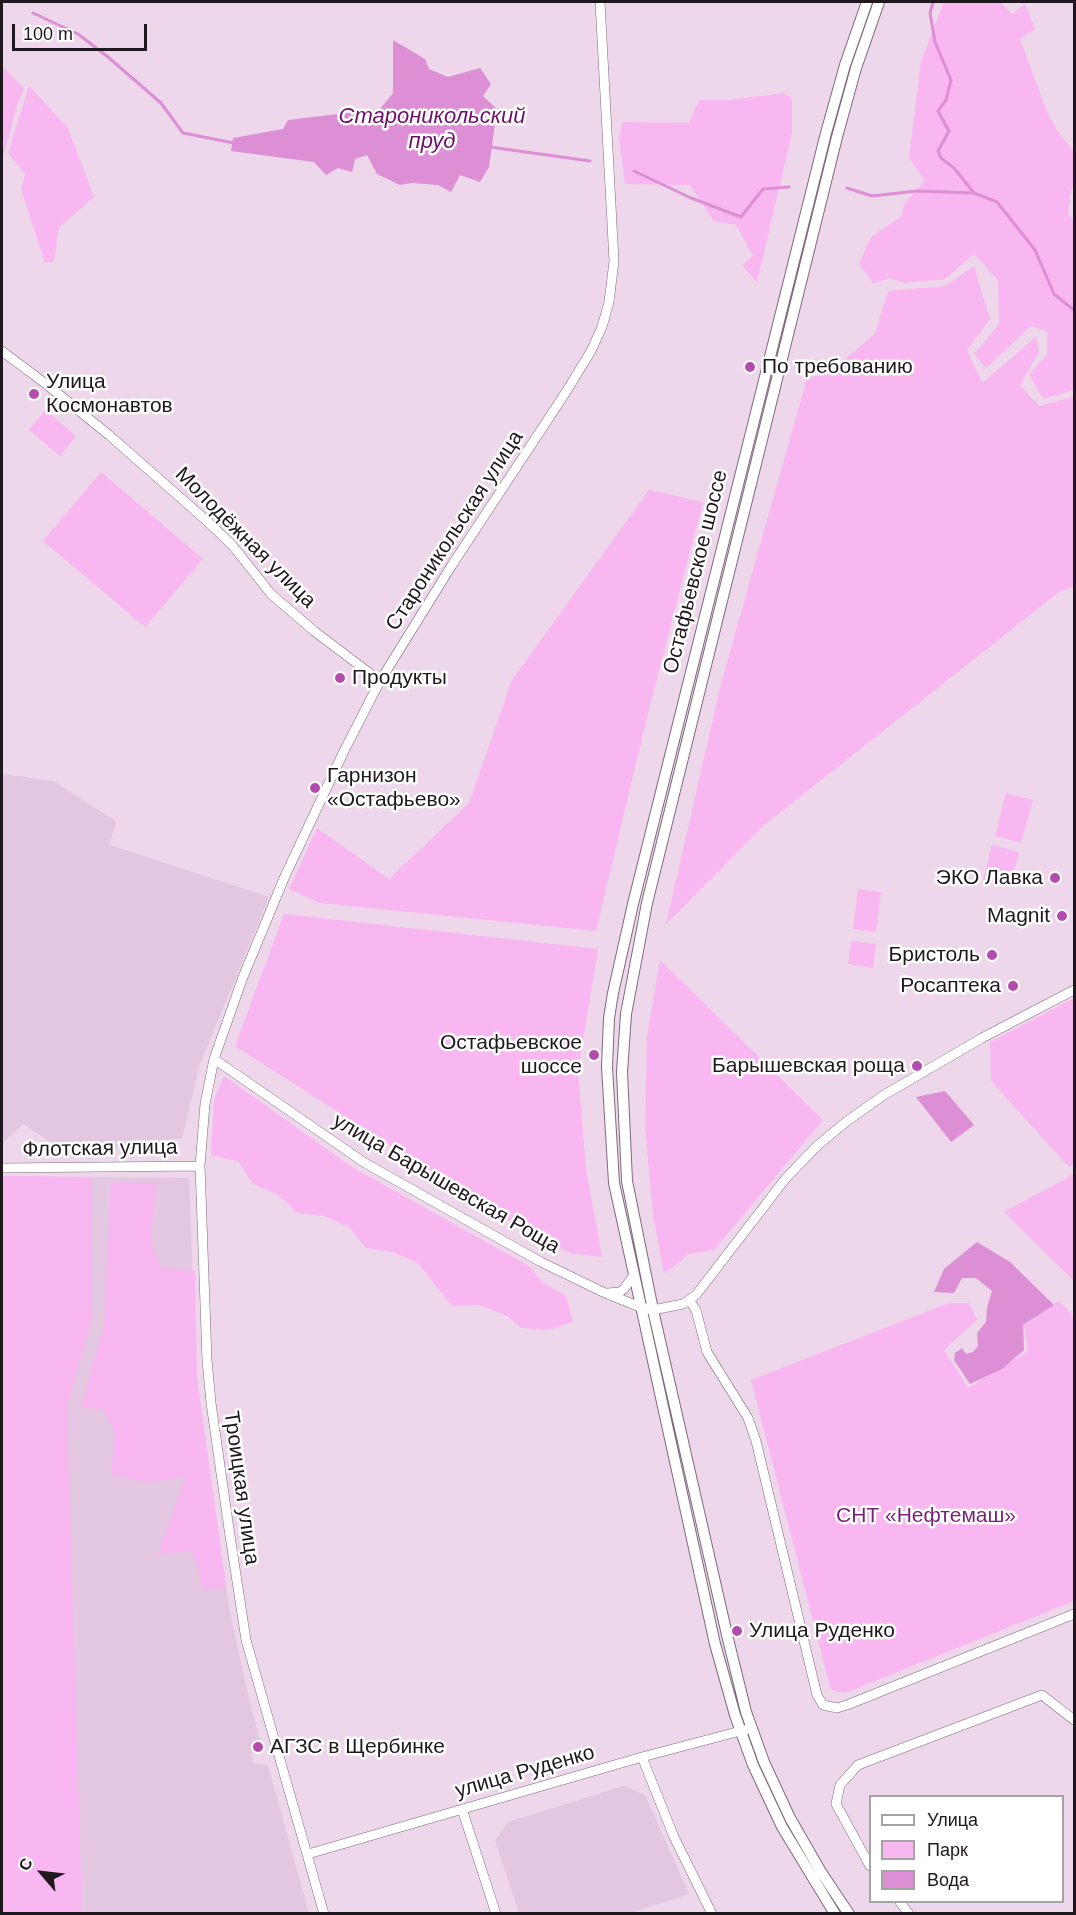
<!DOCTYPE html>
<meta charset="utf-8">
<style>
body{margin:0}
#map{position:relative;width:1076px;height:1915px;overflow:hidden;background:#eed6eb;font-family:Arial,sans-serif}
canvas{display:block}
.frame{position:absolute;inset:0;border:3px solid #20181f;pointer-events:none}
.legend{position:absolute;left:869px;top:1795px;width:195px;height:108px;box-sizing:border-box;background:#fff;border:2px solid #a6a3a5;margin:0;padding:8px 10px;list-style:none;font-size:18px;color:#20181f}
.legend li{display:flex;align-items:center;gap:12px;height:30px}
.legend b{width:30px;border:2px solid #a6a3a5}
.north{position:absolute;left:12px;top:1843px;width:60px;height:60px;-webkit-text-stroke:4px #fff;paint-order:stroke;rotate:298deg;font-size:16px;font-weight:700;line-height:24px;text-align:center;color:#20181f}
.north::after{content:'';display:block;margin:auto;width:21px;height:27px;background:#20181f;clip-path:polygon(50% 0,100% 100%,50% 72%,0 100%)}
.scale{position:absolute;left:12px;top:24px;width:135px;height:27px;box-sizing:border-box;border:3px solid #20181f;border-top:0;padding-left:8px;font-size:18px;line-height:21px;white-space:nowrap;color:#20181f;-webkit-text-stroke:4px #fff;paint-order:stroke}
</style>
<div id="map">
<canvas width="1076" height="1915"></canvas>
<div class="frame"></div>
<ul class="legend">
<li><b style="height:8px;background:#fff"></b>Улица</li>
<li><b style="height:16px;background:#f8b7f1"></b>Парк</li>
<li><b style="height:16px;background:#dc8fd5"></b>Вода</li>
</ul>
<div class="north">С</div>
<div class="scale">100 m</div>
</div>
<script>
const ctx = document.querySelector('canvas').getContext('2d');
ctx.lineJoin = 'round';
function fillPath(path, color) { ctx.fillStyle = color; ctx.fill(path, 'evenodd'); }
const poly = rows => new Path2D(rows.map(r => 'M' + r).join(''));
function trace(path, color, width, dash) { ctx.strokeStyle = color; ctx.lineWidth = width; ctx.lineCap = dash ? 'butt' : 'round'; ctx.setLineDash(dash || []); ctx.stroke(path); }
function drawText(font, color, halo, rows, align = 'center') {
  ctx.font = font + ' Arial,sans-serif'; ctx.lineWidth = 5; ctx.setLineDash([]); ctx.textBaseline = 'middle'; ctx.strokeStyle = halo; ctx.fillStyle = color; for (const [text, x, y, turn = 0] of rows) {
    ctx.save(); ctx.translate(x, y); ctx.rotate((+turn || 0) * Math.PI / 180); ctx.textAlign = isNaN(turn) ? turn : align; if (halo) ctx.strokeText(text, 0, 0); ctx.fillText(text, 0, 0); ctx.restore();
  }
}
fillPath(poly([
 [2,774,53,781,116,821,110,845,269,897,200,1064,182,1138,111,1148,50,1142,23,1124,2,1144],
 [2,1176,189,1178,197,1379,229,1608,249,1699,262,1747,251,1754,254,1763,268,1766,309,1913,2,1914],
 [624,1786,645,1795,689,1894,630,1913,519,1913,495,1841,508,1822]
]), '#e3c6e0');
fillPath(poly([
 [944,2,1000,2,1012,14,1025,4,1035,29,1020,39,1048,114,1058,132,1074,152,1074,184,1070,195,1068,214,1074,221,1074,390,1043,399,1029,374,1047,355,1047,331,1031,326,986,368,974,354,999,324,998,280,974,254,945,279,905,283,889,278,874,284,859,264,871,237,902,216,904,204,925,181,909,158,921,61],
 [2,66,24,89,17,106,2,160],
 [29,86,68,128,94,197,59,227,54,262,45,263,21,189,25,174,8,153],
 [784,93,792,99,792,133,757,282,742,265,753,256,736,225,714,221,690,185,625,184,619,137,623,122,689,123,699,100,729,100],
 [974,266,990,319,967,350,982,383,1036,337,1039,352,1020,385,1039,406,1073,397,1074,399,1074,586,1059,592,763,826,666,924,721,684,807,378,827,374,875,334,888,291,945,286],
 [45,410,76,436,60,456,29,430],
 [101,472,203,559,145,627,43,541],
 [649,490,703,502,650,705,596,931,320,903,289,889,317,828,389,879,469,803,512,680],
 [1006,793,1033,800,1021,843,995,836],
 [992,845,1019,852,1010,887,983,880],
 [858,889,881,892,876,932,853,929],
 [284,914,598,949,578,1071,586,1169,602,1257,570,1253,501,1216,235,1046],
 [851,941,876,944,873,968,848,964],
 [660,960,823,1120,714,1250,689,1254,664,1274,653,1215,645,1128,647,1037],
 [1074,998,1074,1164,1069,1167,991,1081,990,1042],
 [224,1076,352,1167,529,1266,543,1283,566,1296,573,1322,548,1330,521,1328,507,1316,480,1305,452,1306,418,1263,393,1252,366,1248,349,1227,324,1216,297,1213,278,1195,253,1184,238,1161,211,1156,214,1099],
 [1074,1174,1074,1281,1004,1212],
 [2,1176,92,1177,92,1318,67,1406,82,1913,2,1913],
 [111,1182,156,1183,151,1240,160,1268,195,1271,197,1379,226,1586,204,1591,192,1550,157,1555,186,1476,147,1483,111,1474,115,1433,104,1410,81,1407,104,1326],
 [1059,1301,1074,1317,1074,1601,845,1693,831,1690,751,1380,949,1303,969,1303,977,1320,944,1350,968,1388,1028,1351,1024,1326]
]), '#f8b7f1');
fillPath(poly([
 [393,40,425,59,429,69,448,77,480,68,491,84,483,96,497,109,489,167,480,182,460,175,451,192,438,185,412,183,400,185,377,174,367,155,355,159,352,172,338,168,326,175,314,162,231,151,233,138,283,129,288,120,380,109,393,93],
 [945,1091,974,1125,951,1142,916,1097],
 [977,1242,1010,1262,1054,1305,1023,1325,1024,1350,1002,1369,970,1384,954,1360,955,1353,962,1348,966,1354,973,1352,978,1346,977,1333,986,1322,987,1308,992,1291,976,1278,962,1278,954,1293,934,1292,944,1269]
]), '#dc8fd5');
trace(poly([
 [933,2,930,13,935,42,951,80,946,100,938,111,949,131,938,151,941,158,954,168,974,193],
 [33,13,78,34,108,57,161,103,183,133,234,143],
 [490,147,590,161],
 [634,171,691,198,741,217,763,189,789,187],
 [847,188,872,196,917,191,974,193,997,202,1035,250,1054,294,1074,310]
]), '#dc8fd5', 3);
const minor = poly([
 [2,351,46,384,109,435,208,522,232,545,271,594,314,631,380,681],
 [214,1059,365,1163,541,1262,605,1293,640,1307,653,1310,683,1304,696,1295,786,1178,817,1146,847,1121,884,1095,982,1038,1074,990],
 [2,1168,200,1166],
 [608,1293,620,1292,624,1289,633,1276],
 [689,1300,696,1310,707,1352,748,1418,756,1441,817,1695,823,1705,837,1708,847,1705,1074,1614],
 [642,1757,674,1837,712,1914],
 [462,1809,496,1914],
 [308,1854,642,1757,752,1728],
 [870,1866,836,1804,840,1785,858,1765,1042,1695,1074,1720],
 [900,1902,909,1914],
 [324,1914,246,1640,229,1529,211,1403,207,1360,200,1166,205,1104,214,1059,243,977,285,876,344,751,380,681,452,565,566,392,591,351,602,327,609,302,614,261,600,2]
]);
const major = poly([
 [835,1914,782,1827,753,1765,735,1715,715,1644,614,1183,607,1067,609,1018,613,993,633,904,826,133,845,65,867,2],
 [849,1914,821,1872,790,1818,764,1762,746,1712,728,1639,653,1310,627,1181,622,1072,626,1014,647,903,837,137,856,68,879,2]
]);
trace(minor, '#7f6a7c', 10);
trace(major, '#7f6a7c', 12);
trace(minor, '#fff', 9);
trace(major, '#fff', 10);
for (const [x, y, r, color] of [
 [750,367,6,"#b44cae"],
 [34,394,6,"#b44cae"],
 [340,678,6,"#b44cae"],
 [315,788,6,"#b44cae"],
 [1055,878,6,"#b44cae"],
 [1062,916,6,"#b44cae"],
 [992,955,6,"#b44cae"],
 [1013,986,6,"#b44cae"],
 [594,1055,6,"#b44cae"],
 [917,1066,6,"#b44cae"],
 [737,1631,6,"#b44cae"],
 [258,1747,6,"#b44cae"]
]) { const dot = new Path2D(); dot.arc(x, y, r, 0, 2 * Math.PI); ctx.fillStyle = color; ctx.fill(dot); trace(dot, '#fff', 2); }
drawText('21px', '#20181f', '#fff', [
 ["По требованию",762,367],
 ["Улица",46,382],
 ["Космонавтов",46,406],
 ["Продукты",352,678],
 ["Гарнизон",327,776],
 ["«Остафьево»",327,800],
 ["ЭКО Лавка",1043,878,"right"],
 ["Magnit",1050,916,"right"],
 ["Бристоль",980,955,"right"],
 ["Росаптека",1001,986,"right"],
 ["Остафьевское",582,1043,"right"],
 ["шоссе",582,1067,"right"],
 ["Барышевская роща",905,1066,"right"],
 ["Улица Руденко",749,1631],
 ["АГЗС в Щербинке",270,1747]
], 'left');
drawText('21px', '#20181f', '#fff', [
 ["Староникольская улица",455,531,-57],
 ["Молодёжная улица",245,538,45],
 ["Остафьевское шоссе",696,572,-76],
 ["Флотская улица",100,1149,-1],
 ["улица Барышевская Роща",446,1184,30],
 ["Троицкая улица",241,1488,82],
 ["улица Руденко",525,1772,-16]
]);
drawText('21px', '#7a1f76', '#fff', [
 ["СНТ «Нефтемаш»",926,1516]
]);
drawText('italic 22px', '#6e106a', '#fff', [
 ["Староникольский",432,117],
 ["пруд",432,142]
]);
</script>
